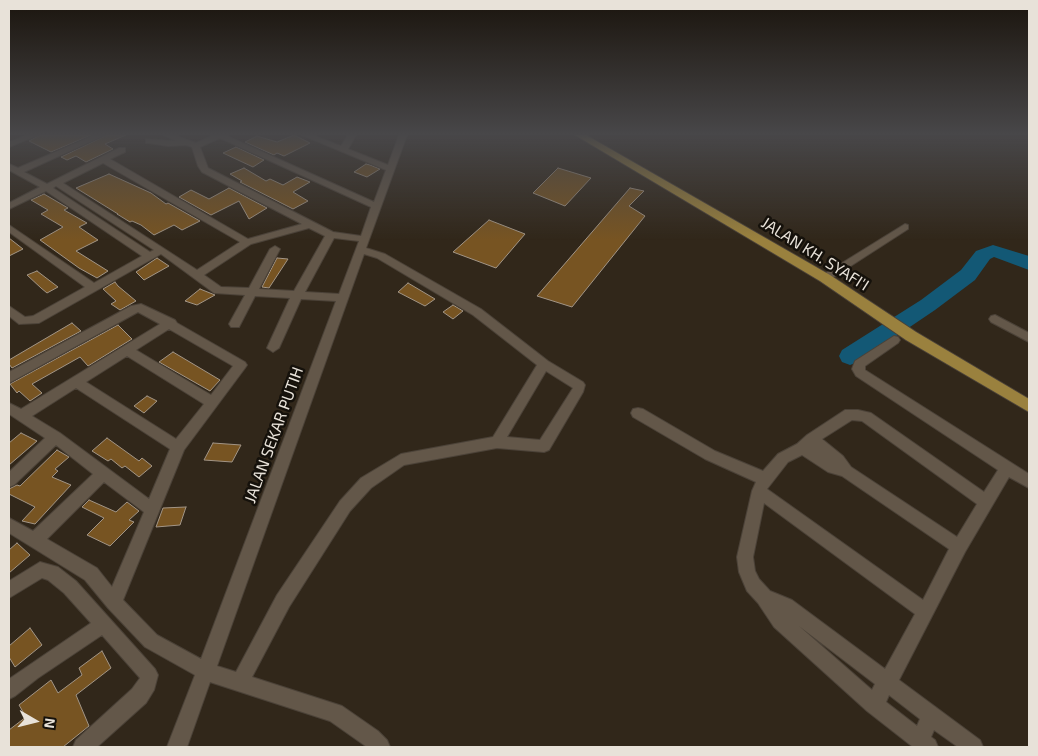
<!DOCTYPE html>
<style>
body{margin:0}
#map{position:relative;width:1038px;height:756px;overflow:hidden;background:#31271a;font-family:"Exo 2",sans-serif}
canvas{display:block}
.frame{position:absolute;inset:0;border:10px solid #e8e2d9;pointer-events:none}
.north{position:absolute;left:10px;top:696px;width:50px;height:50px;-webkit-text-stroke:4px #15110b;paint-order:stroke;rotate:98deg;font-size:14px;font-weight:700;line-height:20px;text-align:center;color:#e8e2d9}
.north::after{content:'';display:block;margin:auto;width:18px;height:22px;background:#e8e2d9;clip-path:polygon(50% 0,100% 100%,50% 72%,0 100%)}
</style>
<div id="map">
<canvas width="1038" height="756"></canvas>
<div class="frame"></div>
<div class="north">N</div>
</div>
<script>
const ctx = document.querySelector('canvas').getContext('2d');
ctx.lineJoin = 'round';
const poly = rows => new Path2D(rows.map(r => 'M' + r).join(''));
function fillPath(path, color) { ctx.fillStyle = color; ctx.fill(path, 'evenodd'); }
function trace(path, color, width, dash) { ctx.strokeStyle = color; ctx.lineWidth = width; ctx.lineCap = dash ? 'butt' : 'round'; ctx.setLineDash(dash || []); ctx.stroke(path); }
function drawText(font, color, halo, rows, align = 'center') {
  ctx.font = font + ' "Exo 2",sans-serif'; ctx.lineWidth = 5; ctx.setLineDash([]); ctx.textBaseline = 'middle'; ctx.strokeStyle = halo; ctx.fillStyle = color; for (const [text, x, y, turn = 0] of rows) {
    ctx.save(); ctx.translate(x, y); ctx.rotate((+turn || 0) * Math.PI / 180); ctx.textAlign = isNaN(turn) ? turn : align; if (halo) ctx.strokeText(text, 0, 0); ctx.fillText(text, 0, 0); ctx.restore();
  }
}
fillPath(poly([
 [993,245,1029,256,1029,270,994,257,990,259,975,280,935,310,858,362,850,365,842,362,839,356,842,350,921,300,961,270,976,251,993,245]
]), '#135875');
const building = poly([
 [40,135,91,135,51,152,29,141,40,135],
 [107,135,126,135,105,144,113,149,86,162,76,156,67,160,61,157,107,135],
 [294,135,310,143,284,156,277,153,274,155,245,142,257,136,277,142,294,135],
 [236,147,264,160,253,167,223,153,236,147],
 [366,164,370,165,380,169,367,177,354,172,366,164],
 [244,168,266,181,270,179,283,185,297,177,310,182,293,192,308,201,293,209,240,182,242,181,230,174,244,168],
 [558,168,591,178,565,206,533,193,558,168],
 [109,174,151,193,166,204,168,203,200,221,182,230,174,225,154,235,141,225,132,221,130,222,117,214,118,214,76,188,109,174],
 [229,188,267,208,249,219,239,201,211,215,179,197,191,190,209,199,229,188],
 [630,188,644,191,629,206,645,216,572,307,537,296,630,188],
 [44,194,68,208,64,210,87,223,79,227,98,240,76,251,108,271,97,278,79,268,40,240,63,227,41,214,48,210,31,200,44,194],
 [489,220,525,234,496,268,453,252,489,220],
 [9,238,23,249,9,256,9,238],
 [157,258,169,266,144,280,136,272,157,258],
 [277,258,288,259,269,288,262,287,277,258],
 [37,271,58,287,47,293,41,288,27,275,37,271],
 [115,282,118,286,136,301,120,310,111,304,116,301,103,289,115,282],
 [408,283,435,299,425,306,398,292,408,283],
 [200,289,215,295,197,305,185,301,200,289],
 [453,305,463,311,453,319,443,312,453,305],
 [72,323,81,331,12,368,9,364,9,360,72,323],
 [118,325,132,339,88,366,80,357,32,384,42,393,30,401,19,391,17,393,10,384,118,325],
 [173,352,220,380,210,391,159,362,173,352],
 [147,396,157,401,144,413,134,406,147,396],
 [21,433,37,441,9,465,9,443,21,433],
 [107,438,139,461,142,458,152,466,139,477,125,466,122,468,111,459,108,461,92,451,107,438],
 [213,443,241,445,232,462,204,460,213,443],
 [57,450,69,457,55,469,58,471,52,477,71,485,35,524,22,521,35,507,9,494,9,489,17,485,20,486,57,450],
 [89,500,116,512,127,502,139,511,129,520,134,522,110,546,87,535,104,518,82,507,89,500],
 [186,507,180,525,156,527,163,508,186,507],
 [17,543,30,555,9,573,9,550,17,543],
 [30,628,42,645,15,667,9,657,9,646,30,628],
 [102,651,111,668,76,695,89,726,63,747,9,747,9,730,26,717,19,705,51,680,58,693,82,675,79,668,102,651]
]);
fillPath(building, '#775422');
trace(building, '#a29586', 1);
const minor = poly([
 [28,135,38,135,9,147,9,142,28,135],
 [95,135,105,135,24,172,47,184,119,148,125,148,125,152,110,159,248,239,302,224,202,172,198,166,192,147,186,145,168,146,149,143,146,143,146,139,176,141,164,135,174,135,196,143,214,135,225,135,374,202,386,170,302,135,312,135,341,146,348,135,356,135,348,149,388,165,399,135,407,135,366,248,385,254,481,309,548,361,583,382,585,385,583,392,549,450,544,452,497,448,404,465,371,488,350,511,289,607,252,677,342,706,378,731,387,740,390,747,367,747,330,721,210,682,187,747,167,747,195,675,145,647,108,608,85,580,9,533,9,518,33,531,93,474,56,445,14,485,9,487,9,472,45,438,9,414,9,403,21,409,160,324,138,312,9,383,9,372,131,306,141,304,175,320,177,323,245,362,247,365,245,368,184,450,123,600,157,635,201,659,336,301,301,299,279,348,273,352,267,348,290,298,255,296,239,327,231,327,229,324,245,295,214,293,161,254,39,323,19,324,9,316,9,306,25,317,33,316,85,287,9,232,9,225,94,283,142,256,46,191,9,209,9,203,40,187,9,170,9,164,18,168,95,135],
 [220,138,371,207,361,236,333,232,208,168,200,147,220,138],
 [103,163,240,242,197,270,63,183,103,163],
 [56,186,154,250,150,252,53,188,56,186],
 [309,228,325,236,294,291,259,289,280,249,275,246,270,249,249,288,221,287,204,275,251,244,309,228],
 [334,238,359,241,339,294,305,292,334,238],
 [364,254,377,258,473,315,537,365,493,437,401,454,361,478,340,501,277,595,236,672,217,666,364,254],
 [169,329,233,366,211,395,136,350,169,329],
 [127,356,204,404,176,439,86,382,127,356],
 [546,371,573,388,540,440,507,437,546,371],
 [76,388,170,449,149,499,60,433,32,416,76,388],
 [104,482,144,512,112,587,97,568,47,539,104,482],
 [905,224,908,225,908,229,829,280,821,280,820,278,821,276,905,224],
 [995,315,1029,333,1029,342,991,322,989,319,991,316,995,315],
 [894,336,898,337,900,340,898,343,865,366,865,370,1029,474,1029,488,1009,477,965,552,899,680,980,740,983,747,958,747,934,730,931,737,935,740,938,747,913,747,867,711,774,627,758,603,747,591,739,572,737,557,752,491,756,482,705,459,633,417,631,413,633,409,638,408,643,409,715,451,763,471,778,454,797,444,807,435,845,410,858,410,871,413,984,492,998,470,856,376,852,369,855,361,894,336],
 [852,420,862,421,977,504,957,537,851,467,843,456,822,439,852,420],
 [802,455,828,472,842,476,949,549,923,600,767,489,788,462,802,455],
 [764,503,915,614,885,669,792,600,770,591,759,579,755,571,753,557,764,503],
 [799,626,875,684,872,690,799,626],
 [889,695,920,719,917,726,886,702,889,695],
 [40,562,58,567,76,581,155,669,158,675,154,690,146,703,97,747,73,747,76,740,132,689,140,678,102,635,38,678,15,696,9,699,9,679,91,623,64,593,48,580,42,578,9,598,9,581,40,562]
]);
const major = poly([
 [575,135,586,135,830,275,916,332,1029,399,1029,412,906,340,820,281,575,135]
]);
trace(minor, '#4b4238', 2);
trace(major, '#4b4238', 2);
fillPath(minor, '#635749');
fillPath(major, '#9a813e');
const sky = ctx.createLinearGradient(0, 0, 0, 240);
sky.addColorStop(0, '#1b150e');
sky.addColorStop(0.56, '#484749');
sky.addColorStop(1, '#48474900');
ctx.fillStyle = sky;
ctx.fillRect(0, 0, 1038, 240);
drawText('16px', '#e8e2d9', '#15110b', [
 ["JALAN KH. SYAFI'I",815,254,32],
 ["JALAN SEKAR PUTIH",274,435,-70]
]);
</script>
